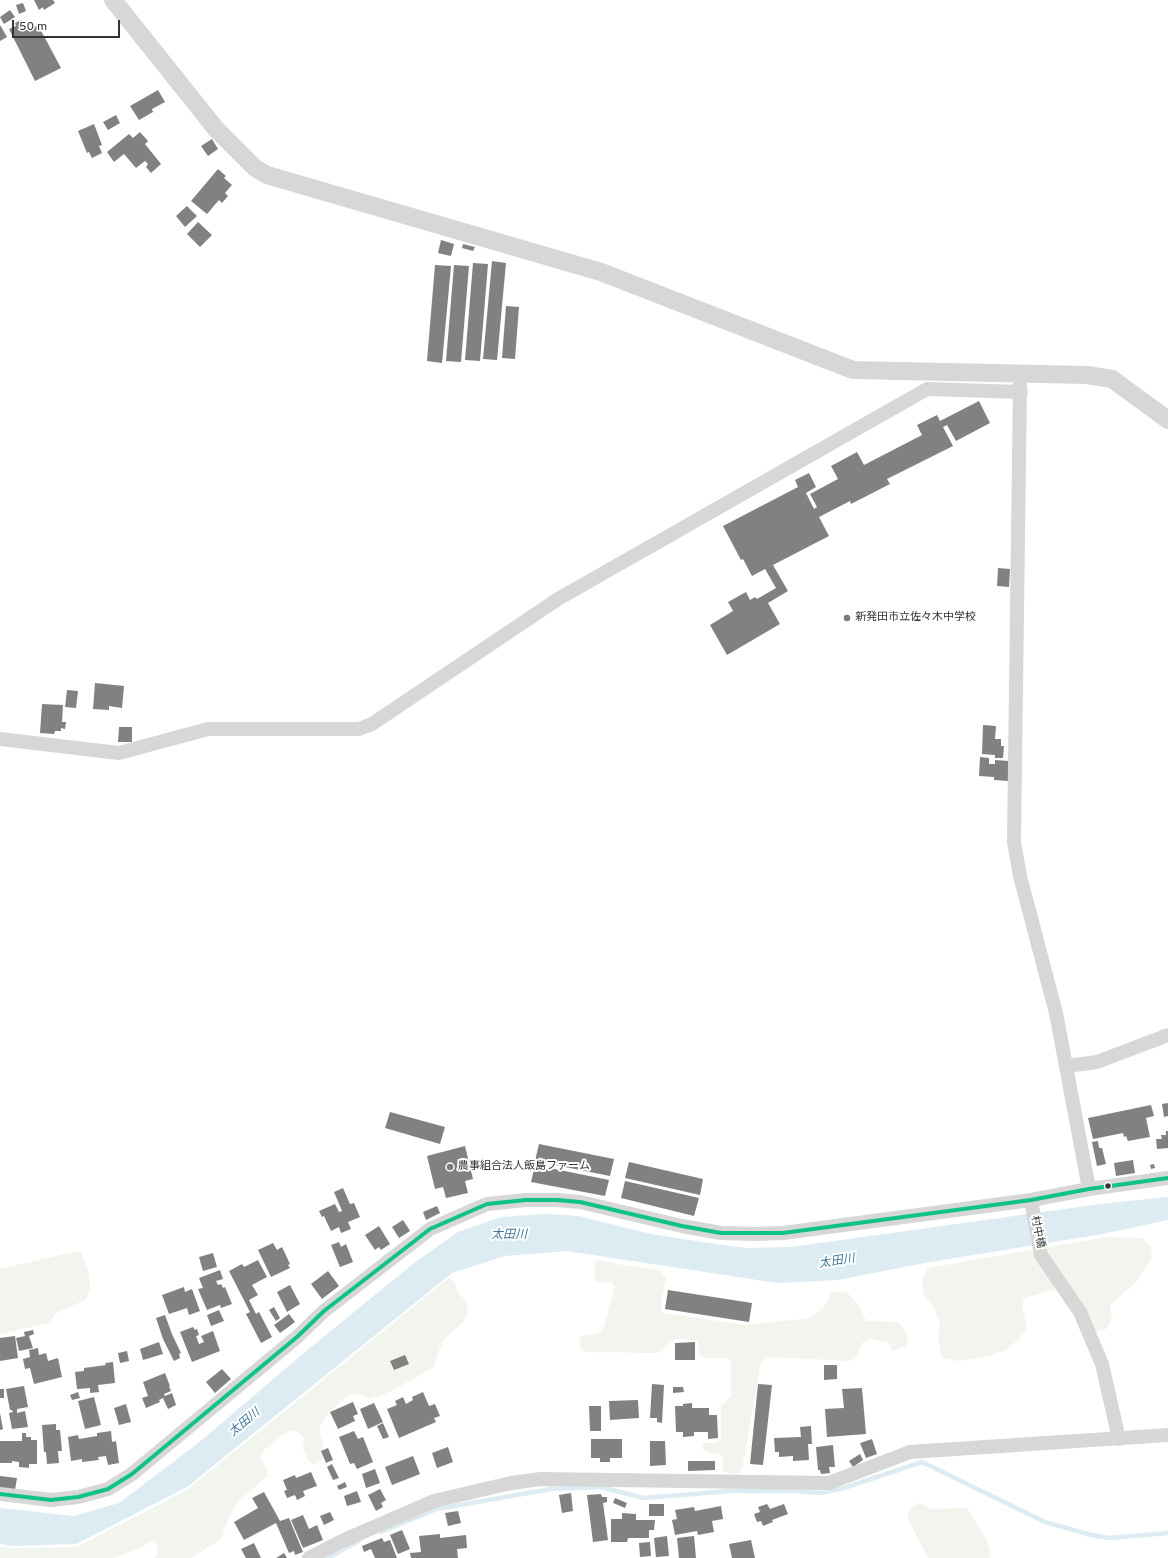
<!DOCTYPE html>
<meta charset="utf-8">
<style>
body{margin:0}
#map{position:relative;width:1168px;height:1558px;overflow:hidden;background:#fff;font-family:Overpass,sans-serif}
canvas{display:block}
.scale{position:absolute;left:12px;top:20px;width:108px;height:18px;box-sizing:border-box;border:2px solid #333;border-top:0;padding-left:5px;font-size:12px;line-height:14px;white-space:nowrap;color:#333;-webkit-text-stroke:3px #fff;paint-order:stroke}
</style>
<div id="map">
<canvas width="1168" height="1558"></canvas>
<div class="scale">50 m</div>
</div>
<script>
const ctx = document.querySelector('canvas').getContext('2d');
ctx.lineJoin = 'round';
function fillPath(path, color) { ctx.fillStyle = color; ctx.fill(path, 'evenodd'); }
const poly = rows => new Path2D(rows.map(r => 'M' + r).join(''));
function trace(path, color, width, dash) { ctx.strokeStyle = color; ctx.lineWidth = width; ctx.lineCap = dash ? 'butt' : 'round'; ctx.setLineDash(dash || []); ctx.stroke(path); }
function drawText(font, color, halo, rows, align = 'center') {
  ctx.font = font + ' Overpass,"Noto Sans JP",sans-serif'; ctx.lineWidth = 4; ctx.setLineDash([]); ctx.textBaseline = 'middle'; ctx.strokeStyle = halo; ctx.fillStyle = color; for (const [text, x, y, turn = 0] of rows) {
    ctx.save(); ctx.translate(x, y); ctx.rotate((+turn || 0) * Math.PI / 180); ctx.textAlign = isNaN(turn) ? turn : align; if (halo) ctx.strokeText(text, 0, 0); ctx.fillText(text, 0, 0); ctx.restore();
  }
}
fillPath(poly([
 [1106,1237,1142,1238,1151,1248,1152,1258,1135,1283,1110,1305,1112,1319,1106,1329,1095,1332,1068,1289,1053,1290,1025,1298,1022,1304,1027,1329,1020,1338,1006,1350,991,1355,959,1361,942,1358,938,1338,940,1323,933,1306,924,1296,922,1281,928,1268],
 [78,1251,82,1254,89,1274,90,1288,86,1300,59,1311,48,1323,0,1334,0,1269],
 [597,1260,623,1265,659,1270,666,1278,661,1302,662,1313,747,1325,811,1318,823,1308,832,1292,846,1291,860,1307,866,1321,898,1322,905,1330,908,1341,905,1347,892,1351,889,1343,870,1338,863,1342,857,1355,850,1361,767,1357,761,1362,742,1469,738,1474,729,1473,723,1471,723,1457,720,1454,708,1453,703,1449,703,1443,715,1443,721,1439,721,1405,731,1397,731,1362,728,1358,704,1358,699,1356,699,1345,697,1340,675,1339,657,1353,584,1352,580,1348,580,1339,583,1336,597,1334,603,1330,615,1287,611,1282,599,1283,595,1280,595,1264],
 [449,1278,453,1280,458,1292,466,1302,468,1308,464,1321,444,1340,438,1352,434,1367,392,1391,370,1399,357,1394,348,1395,328,1413,320,1427,320,1433,324,1451,323,1458,314,1465,309,1461,303,1449,304,1438,297,1431,291,1430,280,1437,264,1450,261,1458,266,1468,268,1476,238,1501,227,1522,222,1538,191,1558,154,1558,156,1557,158,1547,154,1540,141,1547,113,1558,0,1558,0,1547,13,1548,77,1547,187,1490],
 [919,1503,931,1509,967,1508,987,1540,991,1555,989,1558,928,1558,907,1517,909,1510]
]), '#f1f5ed');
fillPath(poly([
 [1168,1197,1168,1220,1103,1234,930,1262,838,1280,777,1283,567,1251,505,1256,452,1273,187,1487,76,1544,13,1546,0,1544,0,1508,74,1516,119,1503,197,1444,311,1347,413,1264,458,1232,501,1217,545,1214,578,1216,651,1234,709,1243,746,1248,791,1247,1100,1204]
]), '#ddebf3');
trace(poly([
 [381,1532,437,1509,551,1489,600,1487,644,1498,730,1491,793,1491,821,1493,844,1488,922,1462,1045,1522,1091,1535,1109,1538,1168,1533],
 [328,1558,359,1541]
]), '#ddebf3', 4.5);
fillPath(poly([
 [34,0,53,0,55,3,44,10,43,7,39,10],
 [23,3,26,11,19,14,16,5],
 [10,10,15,17,4,24,0,17],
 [21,20,24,25,26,24,29,30,38,25,61,68,35,81,9,29,16,26,15,23],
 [0,25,7,37,0,41],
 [158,90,165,102,152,109,153,112,139,120,130,106],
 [116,115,120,123,108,130,103,122],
 [94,124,102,145,99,146,102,153,92,158,89,152,87,153,78,131],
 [140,132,148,141,145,144,161,164,151,173,146,167,148,164,145,161,136,168,124,154,114,162,107,152,129,134,133,138],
 [212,139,218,149,208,156,201,146],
 [218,169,226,176,224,178,232,185,225,193,228,196,222,203,219,200,207,214,191,201],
 [187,206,197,216,185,227,176,216],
 [198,222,212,235,200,247,187,234],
 [441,240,454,244,451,256,438,253],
 [463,244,475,247,473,251,462,248],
 [492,261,506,263,497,360,483,359],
 [473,263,488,264,480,361,465,360],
 [435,265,451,266,442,363,427,361],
 [454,265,469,266,461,362,446,361],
 [506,306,519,307,515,359,502,358],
 [979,401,990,423,956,441,947,425,943,427,953,446,887,479,890,484,851,504,850,501,819,517,829,536,773,565,788,591,768,603,780,624,727,655,710,625,733,611,728,602,746,592,750,600,755,597,757,599,776,588,765,569,752,576,743,559,741,560,723,526,798,487,795,480,809,473,816,487,806,493,814,509,817,507,810,494,838,479,831,466,857,452,864,465,922,435,917,425,937,415,940,421],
 [998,568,1010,569,1009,587,997,586],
 [95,683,124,686,122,708,109,706,109,710,93,709],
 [67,690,78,691,76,708,65,707],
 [42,704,63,705,62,722,66,722,65,729,61,728,61,731,55,731,54,734,40,733],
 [983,725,996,726,995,739,1001,739,1001,746,1004,746,1003,758,995,758,995,755,982,754],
 [119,727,132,727,132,742,118,742],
 [980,757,989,758,989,764,995,764,995,760,1009,761,1008,781,994,780,994,777,979,776],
 [1168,1103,1168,1116,1164,1117,1162,1104],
 [1151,1105,1154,1116,1146,1118,1150,1137,1128,1141,1126,1136,1124,1137,1123,1133,1093,1139,1088,1118],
 [390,1112,445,1127,440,1144,385,1128],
 [1166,1131,1168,1131,1168,1148,1157,1149,1156,1139,1162,1139,1161,1135,1166,1135],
 [1098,1141,1099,1148,1102,1148,1106,1164,1097,1166,1092,1142],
 [539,1144,614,1159,610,1176,535,1161],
 [465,1146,473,1179,465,1181,468,1193,446,1198,443,1187,435,1189,427,1156],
 [1133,1160,1135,1173,1116,1176,1114,1163],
 [629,1162,703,1179,700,1195,625,1178],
 [1154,1164,1155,1168,1151,1169,1150,1165],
 [535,1165,609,1180,605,1196,531,1182],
 [625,1181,699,1198,694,1216,621,1198],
 [343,1188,350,1204,354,1203,360,1217,348,1222,351,1229,341,1233,339,1227,331,1231,324,1216,322,1217,319,1211,335,1204,339,1212,342,1211,334,1192],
 [437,1206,440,1213,426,1220,423,1212],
 [403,1220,410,1231,399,1238,392,1227],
 [379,1226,390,1244,381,1250,379,1247,375,1250,365,1235],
 [339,1242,341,1247,346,1244,353,1262,340,1267,331,1245],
 [273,1243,277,1250,282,1247,290,1264,288,1265,290,1268,271,1277,258,1250],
 [213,1253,217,1267,203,1271,199,1257],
 [258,1260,267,1277,252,1285,258,1295,249,1300,256,1314,259,1312,272,1337,261,1343,246,1314,250,1312,229,1271,242,1264,244,1267],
 [220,1270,223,1279,216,1281,218,1285,221,1284,223,1288,225,1287,232,1304,221,1308,220,1305,207,1310,198,1289,203,1288,199,1278],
 [328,1271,339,1286,322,1299,311,1284],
 [290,1285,300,1304,287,1312,277,1292],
 [184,1287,185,1292,192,1289,200,1311,189,1315,187,1308,169,1314,162,1295],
 [668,1290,752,1303,749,1322,665,1309],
 [274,1307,280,1318,276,1321,269,1310],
 [219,1310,224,1321,211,1326,207,1315],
 [289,1314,295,1322,280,1333,274,1325],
 [165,1315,172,1334,181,1353,179,1354,180,1358,174,1361,163,1339,156,1318],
 [193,1327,195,1330,197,1329,199,1335,196,1336,199,1344,204,1342,201,1336,213,1331,220,1351,192,1362,180,1332],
 [33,1330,34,1334,29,1336,33,1348,19,1351,16,1338,25,1336,24,1332],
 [15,1336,18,1358,0,1361,0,1338],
 [159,1342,163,1354,143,1360,140,1349],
 [695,1342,695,1360,675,1360,675,1343],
 [38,1348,39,1355,46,1353,48,1361,58,1358,62,1377,34,1384,30,1368,25,1369,23,1359,30,1357,29,1350],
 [127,1351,129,1361,120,1363,118,1353],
 [405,1355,409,1364,394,1370,390,1361],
 [113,1362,115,1383,98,1385,99,1392,90,1393,90,1388,77,1389,75,1372,84,1371,84,1368,106,1365,105,1363],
 [824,1365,837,1365,837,1379,824,1380],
 [222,1369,231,1379,215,1393,206,1382],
 [165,1373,170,1386,169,1386,171,1391,164,1394,165,1396,172,1393,176,1405,168,1409,163,1398,159,1400,160,1402,146,1408,142,1398,148,1396,143,1382],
 [652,1384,664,1385,662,1423,657,1422,657,1418,650,1418],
 [758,1384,772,1385,763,1465,750,1464],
 [24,1386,28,1407,17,1409,17,1413,25,1411,28,1427,12,1429,9,1413,13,1412,12,1410,10,1410,6,1389],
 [673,1387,683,1387,684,1392,673,1393],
 [862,1388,866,1434,827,1437,825,1409,844,1408,842,1389],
 [0,1389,4,1389,4,1398,0,1398],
 [78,1392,80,1398,72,1400,70,1395],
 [423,1392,429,1406,435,1404,440,1416,434,1418,436,1422,399,1438,387,1409,397,1405,395,1401,403,1397,406,1404,413,1400,412,1397],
 [94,1397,101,1425,85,1429,78,1401],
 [638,1400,639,1418,610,1420,609,1401],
 [353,1402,358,1414,353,1416,355,1421,338,1429,330,1412],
 [374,1403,383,1422,368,1429,360,1409],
 [692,1403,692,1408,709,1408,709,1415,717,1415,718,1438,708,1439,708,1432,694,1432,694,1436,683,1437,683,1432,676,1432,675,1406,683,1406,683,1404],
 [126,1404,131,1422,119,1425,114,1408],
 [589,1406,601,1406,601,1431,590,1431],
 [0,1413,3,1429,0,1430],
 [383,1423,389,1437,383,1439,377,1426],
 [56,1424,56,1430,60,1430,62,1451,58,1451,59,1463,47,1464,46,1452,44,1452,42,1425],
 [811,1426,812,1444,808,1444,809,1460,793,1461,793,1456,779,1457,779,1452,775,1452,774,1438,801,1437,800,1427],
 [111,1431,112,1442,116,1441,119,1463,108,1465,106,1456,98,1457,99,1460,82,1462,82,1459,71,1461,68,1437,78,1435,79,1439,97,1436,97,1433],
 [354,1431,358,1439,363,1437,373,1462,357,1469,354,1463,350,1464,339,1437],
 [22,1433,26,1433,26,1437,31,1437,31,1440,37,1440,37,1464,29,1464,29,1468,19,1467,19,1462,12,1461,12,1463,0,1463,0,1441,22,1441],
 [591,1439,622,1439,622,1458,610,1458,610,1462,600,1462,600,1458,591,1458],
 [872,1439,877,1454,866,1458,860,1443],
 [650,1441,665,1441,666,1465,650,1466],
 [833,1445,835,1467,829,1467,830,1473,821,1474,820,1470,818,1470,816,1447],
 [448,1447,453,1462,437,1468,432,1453],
 [328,1448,333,1460,326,1463,321,1451],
 [860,1454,863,1460,853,1467,849,1461],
 [413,1456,420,1474,392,1485,385,1467],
 [688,1461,715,1461,715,1470,688,1471],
 [332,1464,339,1478,333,1480,327,1467],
 [375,1469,380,1483,366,1488,362,1474],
 [311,1472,317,1486,303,1491,305,1496,297,1500,295,1495,287,1498,284,1491,287,1490,283,1480,295,1475,296,1478],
 [0,1476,17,1478,15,1490,0,1488],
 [345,1482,347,1487,339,1490,337,1486],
 [380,1489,386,1500,381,1503,383,1507,376,1511,368,1495],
 [357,1491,361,1502,347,1506,344,1496],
 [264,1492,280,1521,289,1518,303,1552,295,1555,294,1551,289,1553,276,1523,244,1540,234,1522,258,1508,252,1498],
 [571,1493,573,1511,562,1513,559,1495],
 [601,1494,602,1497,607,1497,607,1502,603,1503,608,1540,593,1542,587,1495],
 [615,1498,627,1503,625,1508,613,1503],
 [649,1504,664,1504,664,1516,649,1516],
 [767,1504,770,1509,784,1504,788,1514,772,1520,773,1522,763,1526,761,1521,757,1522,754,1514,760,1512,758,1507],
 [721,1506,723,1519,712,1521,714,1532,698,1535,697,1531,675,1535,672,1520,677,1519,675,1510,694,1507,695,1511],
 [458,1511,461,1523,448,1526,445,1513],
 [330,1512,334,1520,324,1525,320,1516],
 [622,1513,636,1514,636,1520,655,1520,654,1530,649,1530,649,1538,628,1538,627,1542,611,1542,611,1519,622,1519],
 [303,1515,309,1529,317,1525,323,1540,303,1548,291,1520],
 [402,1530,410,1549,398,1554,390,1535],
 [440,1534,440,1538,466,1535,467,1548,457,1549,458,1558,411,1558,410,1553,421,1552,419,1536],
 [667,1536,669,1556,656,1557,654,1538],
 [694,1536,696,1558,679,1558,677,1538],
 [382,1538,384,1542,390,1540,397,1558,375,1558,371,1549,364,1552,362,1546],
 [751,1540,755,1558,732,1558,729,1544],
 [650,1542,651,1556,640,1557,639,1543],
 [254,1543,261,1558,246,1558,241,1549],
 [284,1553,287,1558,276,1558]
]), '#818181');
trace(poly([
 [1020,383,1014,842,1020,876,1056,1013,1089,1189],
 [0,739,119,753,208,729,359,729,372,724,558,599,927,389,1021,392],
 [1066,1066,1097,1062,1168,1035],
 [1031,1200,1041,1255,1080,1312,1102,1364,1119,1439],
 [0,1494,51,1500,78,1497,108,1489,132,1474,297,1337,324,1311,430,1229,487,1204,526,1200,557,1200,580,1202,682,1226,721,1233,756,1234,783,1233,1031,1200,1089,1189,1168,1178],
 [309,1558,342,1541,434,1501,511,1483,541,1479,829,1483,910,1452,1168,1435]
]), '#d7d7d7', 14);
trace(poly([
 [113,0,216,129,255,168,267,175,601,272,853,370,1087,375,1112,379,1168,420]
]), '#d7d7d7', 18);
trace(poly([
 [0,1494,51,1500,78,1497,108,1489,132,1474,297,1337,324,1311,430,1229,487,1204,526,1200,557,1200,580,1202,682,1226,721,1233,783,1233,1031,1200,1089,1189,1168,1178]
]), '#0fc286', 4);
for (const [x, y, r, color] of [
 [847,618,4,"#7a7a7a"],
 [450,1167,4,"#7a7a7a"],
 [1108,1186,3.5,"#333"]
]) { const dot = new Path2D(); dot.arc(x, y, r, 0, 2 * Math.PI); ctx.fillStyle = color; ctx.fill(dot); trace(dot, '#fff', 1.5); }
drawText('11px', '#333', '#fff', [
 ["新発田市立佐々木中学校",855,618],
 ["農事組合法人飯島ファーム",458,1167]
], 'left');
drawText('11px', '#333', '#fff', [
 ["村中橋",1037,1232,79]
]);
drawText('italic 12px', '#3f7597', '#fff', [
 ["太田川",509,1236],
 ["太田川",837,1262,-9],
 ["太田川",245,1423,-40]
]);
</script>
